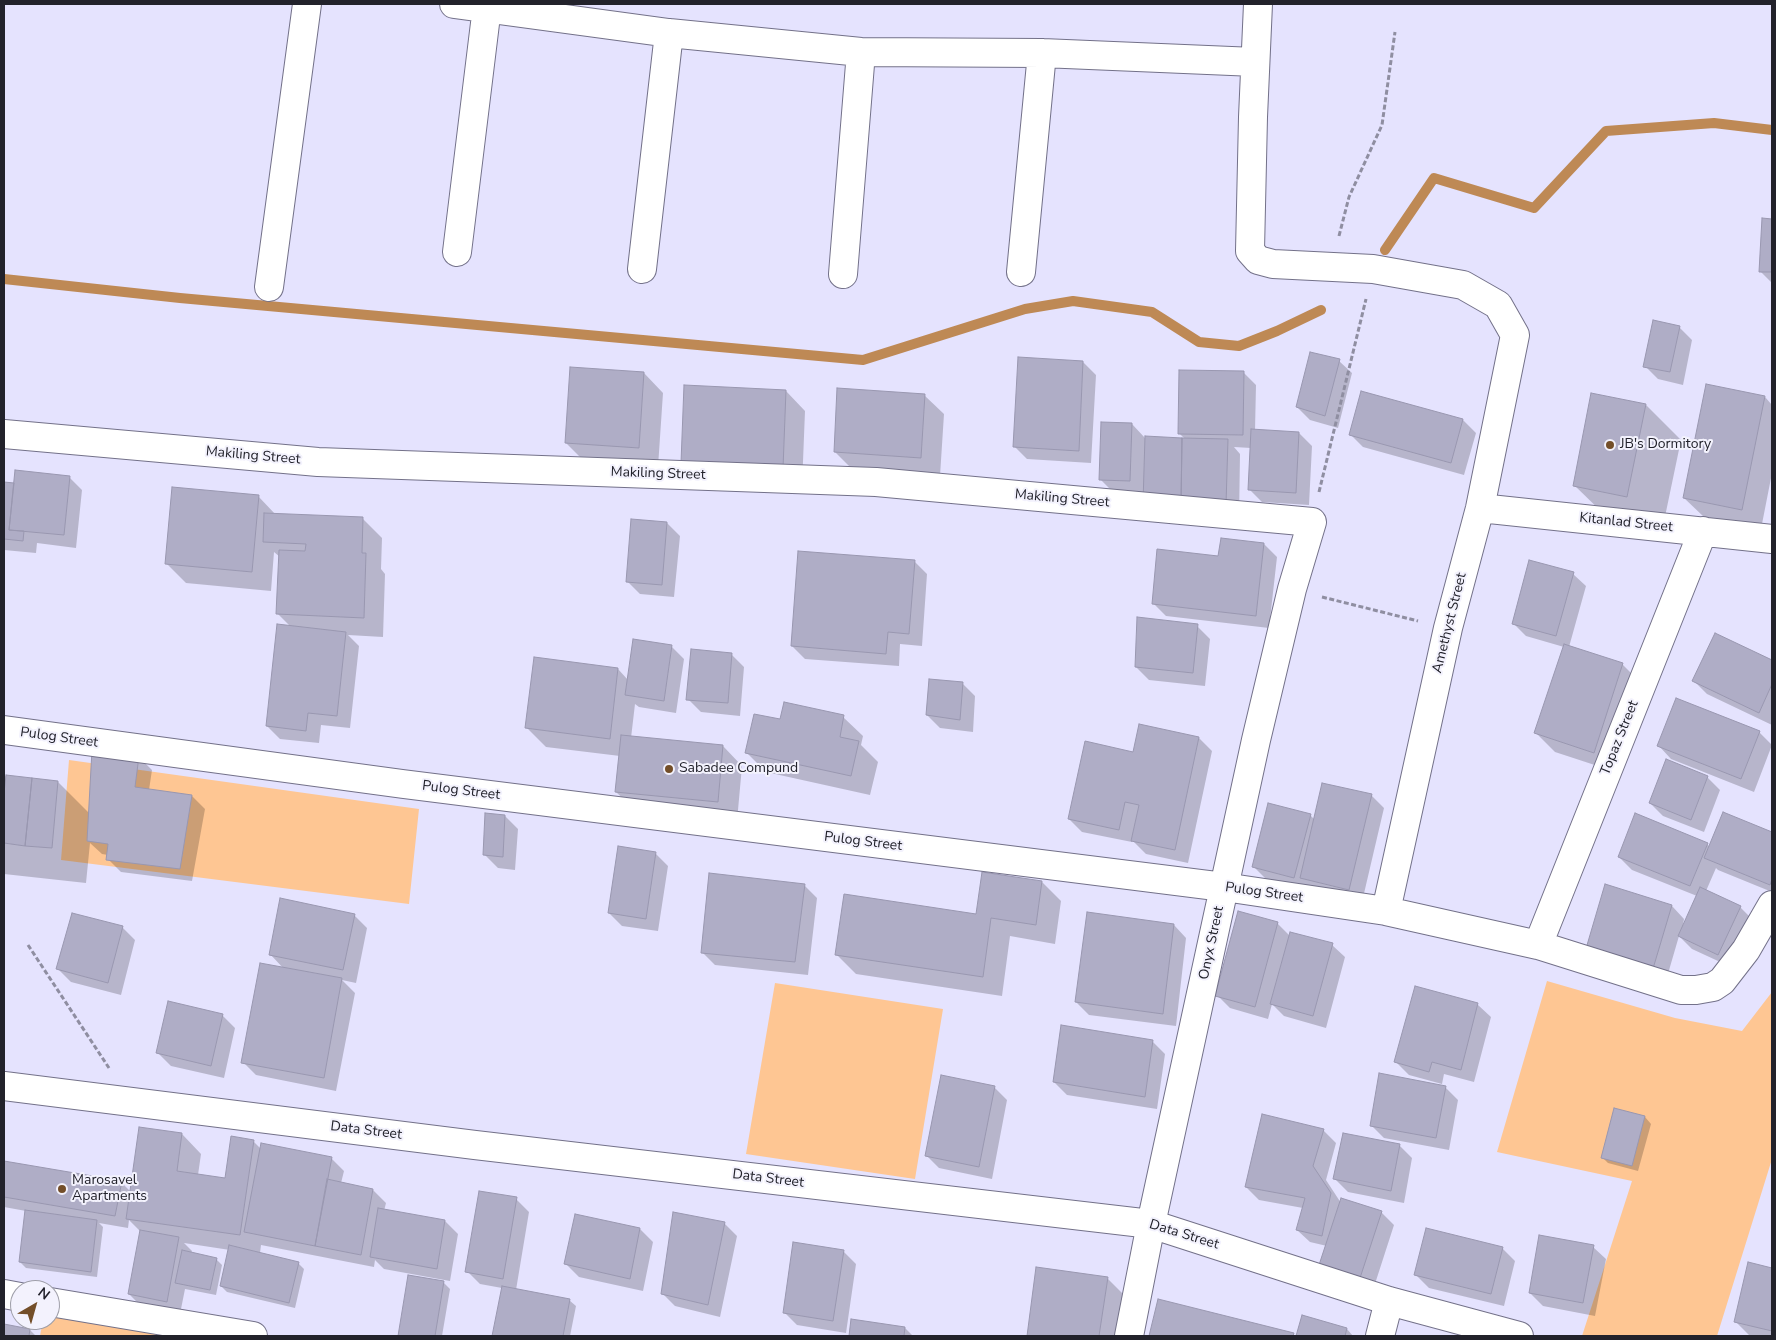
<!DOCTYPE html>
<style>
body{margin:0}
#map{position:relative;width:1776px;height:1340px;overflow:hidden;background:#e5e3fe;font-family:"Nunito Sans",sans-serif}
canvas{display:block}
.frame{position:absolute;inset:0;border:5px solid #22222b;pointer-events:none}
.north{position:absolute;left:10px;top:1280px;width:50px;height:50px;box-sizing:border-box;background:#f3f2fd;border:1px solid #9f9fa9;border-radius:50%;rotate:38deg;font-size:14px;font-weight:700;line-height:20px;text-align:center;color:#22222b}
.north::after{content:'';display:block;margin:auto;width:18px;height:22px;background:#734e29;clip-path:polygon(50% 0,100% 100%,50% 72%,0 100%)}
</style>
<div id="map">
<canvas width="1776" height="1340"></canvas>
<div class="frame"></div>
<div class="north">N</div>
</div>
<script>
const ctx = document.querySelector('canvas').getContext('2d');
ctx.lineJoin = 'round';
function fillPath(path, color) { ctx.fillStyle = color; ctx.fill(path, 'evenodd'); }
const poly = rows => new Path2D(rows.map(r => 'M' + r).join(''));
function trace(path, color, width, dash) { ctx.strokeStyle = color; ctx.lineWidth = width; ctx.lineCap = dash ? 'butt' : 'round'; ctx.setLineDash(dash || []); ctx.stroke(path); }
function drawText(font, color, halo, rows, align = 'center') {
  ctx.font = font + ' "Nunito Sans",sans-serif'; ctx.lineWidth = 4; ctx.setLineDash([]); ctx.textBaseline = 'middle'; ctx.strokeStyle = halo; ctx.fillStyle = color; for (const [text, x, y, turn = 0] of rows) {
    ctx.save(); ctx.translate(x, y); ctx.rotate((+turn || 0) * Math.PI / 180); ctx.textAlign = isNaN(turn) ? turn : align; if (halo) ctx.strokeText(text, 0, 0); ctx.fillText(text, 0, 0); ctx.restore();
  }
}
fillPath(poly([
 [69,760,419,809,409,904,61,860],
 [1547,981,1675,1018,1742,1031,1772,992,1772,1159,1717,1336,1582,1336,1632,1181,1497,1152],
 [775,983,943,1009,915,1179,746,1154],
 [50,1312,163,1336,40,1336,43,1320,50,1320]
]), '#fec693');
fillPath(poly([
 [1763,219,1772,220,1772,283,1760,271],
 [1679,327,1692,340,1683,385,1658,379,1645,366],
 [1339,361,1352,373,1338,428,1310,420,1297,407],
 [1083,362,1096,375,1091,463,1027,459,1014,446],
 [1243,372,1256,385,1255,431,1299,433,1312,446,1309,505,1262,502,1249,489,1251,448,1234,447,1240,454,1239,518,1113,492,1100,479,1132,424,1145,438,1185,439,1179,433],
 [644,373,663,393,658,467,585,462,566,443],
 [786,391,805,411,802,487,683,463],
 [924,395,944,414,940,476,854,471,835,452],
 [1765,397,1772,405,1772,473,1761,529,1704,517,1684,498],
 [1646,405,1681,440,1662,531,1610,520,1574,485],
 [1463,420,1476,433,1464,475,1363,447,1350,434],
 [69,477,82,490,76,548,37,543,36,553,4,550,4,483,15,484],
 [258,496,276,515,362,518,382,538,381,569,385,574,383,637,348,635,359,646,350,728,321,725,319,743,280,739,267,726,291,627,278,614,280,557,274,552,271,591,186,583,167,564],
 [667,523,680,536,674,597,640,594,627,581],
 [1264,544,1277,557,1269,628,1166,616,1153,603,1220,558],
 [914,561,927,574,922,646,900,644,899,666,805,659,792,646],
 [1573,574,1586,586,1569,647,1623,665,1642,684,1613,771,1555,752,1536,733,1564,647,1526,636,1513,623],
 [1197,626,1210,639,1205,686,1149,680,1136,667],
 [1716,634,1772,661,1772,725,1707,694,1694,681],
 [671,646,684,659,676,713,639,707,635,704,631,738,723,746,742,766,737,821,636,811,616,792,620,756,546,747,527,728,618,669,628,680],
 [731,654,744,667,740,716,701,712,688,699],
 [962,683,975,696,973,732,940,728,927,715],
 [843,717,863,736,861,745,878,762,870,795,766,772,747,753,781,721],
 [1759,732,1772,745,1754,792,1671,759,1659,746],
 [1199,738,1212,751,1188,863,1146,854,1132,840,1132,842,1082,832,1069,819,1134,753],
 [139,757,152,770,149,790,192,796,205,809,192,881,121,872,108,859,108,855,102,854,90,843,86,883,4,874,4,776,58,782,90,814],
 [1707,777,1720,790,1704,832,1663,816,1650,803],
 [1371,795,1384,808,1362,902,1315,891,1308,885,1307,890,1266,879,1253,866,1310,815,1315,820],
 [1723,813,1772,834,1772,892,1718,870,1716,868,1706,891,1740,907,1753,920,1731,967,1692,949,1679,936,1665,984,1599,965,1672,906,1684,919,1683,925,1684,925,1697,896,1632,870,1619,857,1707,844,1710,847],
 [505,816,518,829,515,870,498,868,485,855],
 [655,853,668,866,658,931,622,926,609,913],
 [1042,882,1061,901,1055,944,1010,936,1002,996,856,974,836,954,978,915],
 [804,885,817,898,808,975,715,965,702,952],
 [354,915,367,928,356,983,342,980,355,993,336,1091,256,1075,243,1062,284,969,270,954],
 [1277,923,1290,936,1332,945,1345,957,1326,1028,1284,1016,1272,1004,1268,1019,1230,1008,1217,995],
 [1174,925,1186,938,1176,1026,1089,1015,1076,1002],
 [122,927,135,940,121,995,71,982,58,969],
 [1416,988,1478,1005,1491,1017,1474,1082,1444,1074,1442,1084,1409,1075,1396,1062],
 [222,1015,235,1028,224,1078,171,1066,158,1053],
 [1152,1041,1165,1054,1157,1109,1067,1095,1054,1082],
 [994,1087,1007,1100,992,1179,939,1168,926,1155],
 [1445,1087,1458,1100,1449,1150,1384,1138,1371,1125],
 [1615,1109,1645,1117,1651,1124,1638,1171,1608,1163,1602,1157],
 [1323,1130,1336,1143,1326,1180,1341,1203,1381,1212,1394,1225,1373,1290,1327,1246,1310,1242,1297,1230,1303,1208,1259,1200,1246,1187],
 [182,1134,201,1154,198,1175,226,1179,253,1141,261,1149,331,1158,344,1171,341,1183,373,1190,386,1203,384,1211,445,1221,458,1234,450,1281,384,1269,375,1260,374,1267,261,1245,260,1253,298,1263,304,1269,295,1308,227,1292,221,1286,230,1250,184,1243,192,1251,191,1254,216,1259,222,1265,216,1295,185,1289,180,1314,142,1307,129,1294,141,1232,129,1220,128,1228,99,1223,103,1227,97,1277,26,1268,20,1262,26,1211,4,1207,4,1162,121,1182,131,1192],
 [1399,1145,1412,1158,1404,1203,1348,1192,1335,1179],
 [516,1199,529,1212,516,1290,569,1300,576,1306,570,1336,493,1336,502,1288,480,1284,467,1271],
 [576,1215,640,1229,653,1242,643,1291,579,1277,566,1264],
 [724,1223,737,1236,720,1317,675,1306,662,1293],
 [1593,1247,1606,1259,1595,1316,1543,1306,1530,1293],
 [1502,1248,1515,1261,1504,1306,1429,1288,1416,1275],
 [843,1251,856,1264,846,1333,797,1325,784,1312],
 [1749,1264,1772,1270,1772,1336,1749,1335,1736,1322],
 [1037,1268,1107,1278,1127,1298,1121,1336,1028,1336],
 [409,1277,443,1282,450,1289,442,1336,399,1336],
 [1158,1301,1293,1335,1295,1336,1150,1336],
 [1303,1316,1347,1329,1353,1336,1297,1336],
 [852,1321,905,1328,913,1336,850,1336],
 [4,1325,30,1330,36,1336,4,1336]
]), '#0003');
trace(poly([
 [1385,250,1434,178,1534,208,1606,131,1714,123,1772,130],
 [4,279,180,298,863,360,1025,309,1073,301,1152,312,1199,342,1239,346,1277,331,1321,310]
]), '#be8955', 10);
const building = poly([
 [1762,218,1772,219,1772,272,1759,272,1762,218],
 [1653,320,1680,326,1670,372,1643,367,1653,320],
 [1310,352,1340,359,1325,416,1296,407,1310,352],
 [1018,357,1083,361,1079,451,1013,447,1018,357],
 [570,367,644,372,639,448,565,443,570,367],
 [1179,370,1244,371,1243,435,1178,434,1179,370],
 [1706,384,1765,396,1742,510,1683,498,1706,384],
 [684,385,786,390,783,469,681,463,684,385],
 [837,388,925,394,921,458,834,452,837,388],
 [1361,391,1463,419,1451,463,1349,435,1361,391],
 [1591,393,1646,404,1627,497,1573,486,1591,393],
 [1101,422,1132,423,1130,481,1099,480,1101,422],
 [1251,429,1299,432,1296,493,1248,490,1251,429],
 [1145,436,1182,438,1181,504,1143,503,1145,436],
 [1182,438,1228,439,1226,505,1181,504,1182,438],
 [15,470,70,476,64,535,9,530,15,470],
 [4,482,14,483,9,530,24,531,23,541,4,539,4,482],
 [172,487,259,495,252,572,165,564,172,487],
 [264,513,363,517,362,553,366,553,364,618,276,614,279,550,305,551,306,544,263,542,264,513],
 [631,519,667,522,662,585,626,582,631,519],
 [1221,538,1264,543,1256,616,1152,604,1157,549,1218,556,1221,538],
 [798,551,915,560,909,634,888,632,886,654,791,646,798,551],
 [1529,560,1574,572,1556,636,1512,624,1529,560],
 [1137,617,1198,624,1193,673,1135,667,1137,617],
 [277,624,346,632,337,716,308,713,306,731,266,726,277,624],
 [1715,633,1772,660,1772,684,1759,713,1692,681,1715,633],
 [633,639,672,645,664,701,625,695,633,639],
 [1564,644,1623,663,1594,753,1534,733,1564,644],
 [691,649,732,653,728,703,686,700,691,649],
 [534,657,618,668,610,739,525,728,534,657],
 [929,679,963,682,960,720,926,715,929,679],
 [1676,698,1760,731,1741,779,1657,746,1676,698],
 [784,702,844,715,840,737,859,741,851,776,745,753,754,714,780,719,784,702],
 [1139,724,1199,737,1175,850,1131,841,1139,805,1125,802,1119,830,1068,819,1085,741,1133,752,1139,724],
 [621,735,723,745,718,802,615,792,621,735],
 [92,750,139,756,135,787,192,795,180,869,106,860,108,844,87,841,92,750],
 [1666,759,1708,776,1691,820,1649,803,1666,759],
 [6,775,32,778,25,846,4,843,4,793,6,775],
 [32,778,58,781,52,848,25,846,32,778],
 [1322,783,1372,794,1349,890,1300,878,1322,783],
 [1268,803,1311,814,1294,878,1252,867,1268,803],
 [1723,812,1772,832,1772,879,1770,885,1704,858,1723,812],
 [485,813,505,815,503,857,483,855,485,813],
 [1635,813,1708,843,1690,886,1618,857,1635,813],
 [618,846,656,852,646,919,608,913,618,846],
 [982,872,1042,881,1036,925,991,918,983,977,835,955,844,894,976,914,982,872],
 [709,873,805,884,795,962,701,953,709,873],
 [1605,884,1672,905,1652,972,1585,952,1605,884],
 [1700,887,1741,906,1718,955,1678,936,1700,887],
 [280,898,355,914,343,970,269,955,280,898],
 [1238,911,1278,922,1255,1007,1215,996,1238,911],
 [1087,912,1174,924,1163,1014,1075,1002,1087,912],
 [72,913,123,926,108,983,56,969,72,913],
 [1290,932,1333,943,1313,1016,1270,1004,1290,932],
 [260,963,342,978,324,1078,241,1063,260,963],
 [1415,986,1478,1003,1461,1070,1432,1062,1429,1072,1394,1062,1415,986],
 [168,1001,223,1014,211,1066,156,1053,168,1001],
 [1061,1025,1153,1040,1145,1097,1053,1082,1061,1025],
 [1379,1073,1446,1086,1436,1138,1370,1126,1379,1073],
 [941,1075,995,1086,979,1167,925,1156,941,1075],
 [1614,1108,1645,1116,1632,1166,1601,1158,1614,1108],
 [1262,1114,1324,1129,1313,1166,1331,1193,1322,1236,1296,1230,1305,1198,1245,1187,1262,1114],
 [139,1127,182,1133,177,1171,225,1178,231,1136,254,1140,240,1235,126,1219,139,1127],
 [1343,1133,1400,1144,1391,1191,1333,1179,1343,1133],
 [261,1143,332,1157,315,1246,244,1232,261,1143],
 [4,1161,122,1181,115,1216,4,1197,4,1161],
 [327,1179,373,1189,361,1255,315,1246,327,1179],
 [479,1191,517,1197,503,1279,465,1272,479,1191],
 [1341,1198,1382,1211,1360,1278,1319,1265,1341,1198],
 [378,1208,445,1220,437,1269,370,1257,378,1208],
 [25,1210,97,1220,91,1272,19,1262,25,1210],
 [673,1212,725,1222,708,1305,661,1294,673,1212],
 [575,1214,640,1228,630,1279,564,1264,575,1214],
 [1426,1228,1503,1247,1491,1294,1414,1275,1426,1228],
 [140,1230,179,1237,167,1302,128,1294,140,1230],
 [1539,1235,1594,1245,1583,1303,1529,1293,1539,1235],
 [793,1242,844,1250,833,1321,783,1313,793,1242],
 [229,1245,299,1262,289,1303,220,1286,229,1245],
 [182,1250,217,1258,210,1290,175,1283,182,1250],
 [1748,1262,1772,1268,1772,1331,1734,1322,1748,1262],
 [1036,1267,1108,1277,1099,1336,1027,1336,1036,1267],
 [408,1275,444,1281,435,1336,398,1336,408,1275],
 [502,1286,570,1299,563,1336,492,1336,502,1286],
 [1158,1299,1294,1333,1293,1336,1149,1336,1158,1299],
 [1302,1315,1347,1328,1345,1336,1296,1336,1302,1315],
 [851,1319,905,1327,904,1336,849,1336,851,1319],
 [4,1324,30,1329,29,1336,4,1336,4,1324]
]);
fillPath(building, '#afadc6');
trace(building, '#9997b0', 1);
const minor = poly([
 [454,4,669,33,861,52,1042,53,1255,62],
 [1258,4,1253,117,1250,251,1258,260,1273,264,1373,269,1463,285,1498,305,1515,335,1480,508,1448,628,1386,911],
 [457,252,487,7],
 [642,269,669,33],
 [1021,272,1042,53],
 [843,274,861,52],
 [269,287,307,4],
 [4,434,318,462,876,482,1312,522,1292,589,1256,740,1151,1224,1129,1336],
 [1480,508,1772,539],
 [4,730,403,784,1224,887,1386,911,1538,945,1681,990,1696,990,1713,987,1722,981,1746,950,1772,905],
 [1538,945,1703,531],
 [4,1086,475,1145,1151,1224,1389,1301,1519,1336],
 [4,1294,20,1297],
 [50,1302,253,1336],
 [1380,1336,1389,1301]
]);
trace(minor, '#737189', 30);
trace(poly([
 [1339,236,1349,197,1382,125,1395,32],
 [1319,492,1366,299],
 [1322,597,1418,621],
 [28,945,109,1068]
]), '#8f8ea1', 3, [5, 2.5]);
trace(minor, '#fff', 28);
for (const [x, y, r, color] of [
 [1610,445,5,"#734e29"],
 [669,769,5,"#734e29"],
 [62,1189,5,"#734e29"]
]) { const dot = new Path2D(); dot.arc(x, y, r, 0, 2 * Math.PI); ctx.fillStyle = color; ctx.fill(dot); trace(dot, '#f3f2fd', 2); }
drawText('14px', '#22222b', '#f3f2fd', [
 ["JB's Dormitory",1620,445],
 ["Sabadee Compund",679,769],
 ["Marosavel",72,1181],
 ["Apartments",72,1197]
], 'left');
drawText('14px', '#22222b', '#f3f2fd', [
 ["Makiling Street",253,456,5],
 ["Makiling Street",658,474,2],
 ["Makiling Street",1062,499,5],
 ["Kitanlad Street",1626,523,6],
 ["Amethyst Street",1450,623,-76],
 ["Pulog Street",59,738,8],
 ["Topaz Street",1620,738,-68],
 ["Pulog Street",461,791,7],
 ["Pulog Street",863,842,7],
 ["Pulog Street",1264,893,8],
 ["Onyx Street",1212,943,-78],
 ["Data Street",366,1131,7],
 ["Data Street",768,1179,7],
 ["Data Street",1184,1235,17]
]);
</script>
